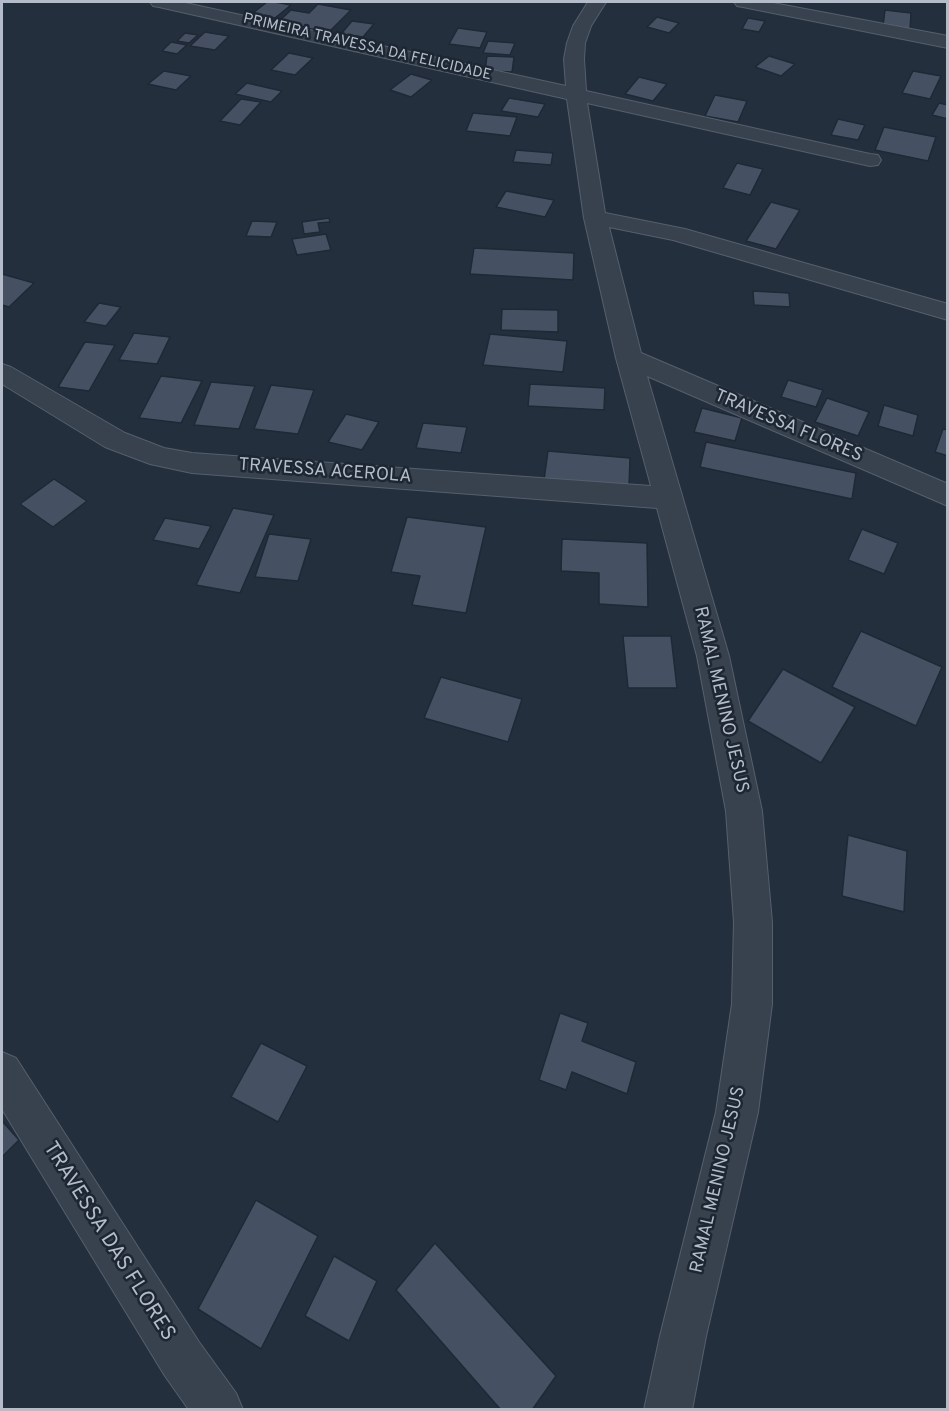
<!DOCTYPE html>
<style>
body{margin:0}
#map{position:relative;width:949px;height:1411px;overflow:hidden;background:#242f3e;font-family:Overpass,sans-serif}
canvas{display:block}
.frame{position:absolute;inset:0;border:3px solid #b4bcc9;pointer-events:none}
</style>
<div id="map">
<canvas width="949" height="1411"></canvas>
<div class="frame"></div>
</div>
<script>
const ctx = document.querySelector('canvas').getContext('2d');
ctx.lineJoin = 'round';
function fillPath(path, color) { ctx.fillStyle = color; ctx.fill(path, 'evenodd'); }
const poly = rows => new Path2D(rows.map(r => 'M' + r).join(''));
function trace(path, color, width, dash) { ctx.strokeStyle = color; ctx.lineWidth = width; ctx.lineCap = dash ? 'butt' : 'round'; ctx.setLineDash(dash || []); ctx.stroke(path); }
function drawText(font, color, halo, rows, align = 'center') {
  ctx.font = font + ' Overpass,sans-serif'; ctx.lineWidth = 5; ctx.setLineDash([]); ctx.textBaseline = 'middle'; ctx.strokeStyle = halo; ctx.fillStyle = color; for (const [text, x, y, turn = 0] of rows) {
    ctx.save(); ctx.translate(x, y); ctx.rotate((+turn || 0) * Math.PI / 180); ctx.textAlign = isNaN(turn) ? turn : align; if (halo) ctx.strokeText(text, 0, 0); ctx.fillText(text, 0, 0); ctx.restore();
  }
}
const building = poly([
 [267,2,275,2,291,5,275,18,253,13,267,2],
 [318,4,351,10,329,32,277,23,291,10,309,13,318,4],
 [885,10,911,13,910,30,883,26,885,10],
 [657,17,679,23,669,33,647,27,657,17],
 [748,18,765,21,759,32,742,29,748,18],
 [352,21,374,24,363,37,341,34,352,21],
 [458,28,487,32,480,48,449,44,458,28],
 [205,32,229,36,215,50,190,46,205,32],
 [185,33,198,35,189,43,177,41,185,33],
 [488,41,515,43,510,55,483,53,488,41],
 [171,42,187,45,177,54,162,51,171,42],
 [289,53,313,58,295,75,271,70,289,53],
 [487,56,514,57,512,72,485,71,487,56],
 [769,56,795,64,781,76,755,67,769,56],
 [164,71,191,76,176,90,148,84,164,71],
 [913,71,941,76,930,99,902,93,913,71],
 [411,74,432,80,411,97,390,90,411,74],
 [639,77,667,84,653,101,625,94,639,77],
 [247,83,282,91,271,102,235,94,247,83],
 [715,95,747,101,738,122,705,116,715,95],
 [509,98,545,104,538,117,501,111,509,98],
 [241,99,261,102,240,125,220,121,241,99],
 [939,103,948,105,948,119,932,115,939,103],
 [473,113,517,117,510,136,466,131,473,113],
 [838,119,865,125,858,140,831,135,838,119],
 [884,127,936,137,928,161,875,150,884,127],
 [516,150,553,153,551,165,513,162,516,150],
 [737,163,763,169,750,195,723,188,737,163],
 [506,191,554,200,545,217,496,207,506,191],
 [771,202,800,210,776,249,746,241,771,202],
 [329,218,330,222,318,223,320,232,304,234,302,222,329,218],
 [252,221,277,222,271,237,246,236,252,221],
 [326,234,331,250,297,255,292,239,326,234],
 [474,248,574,253,573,280,470,274,474,248],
 [2,274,34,283,9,307,2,305,2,274],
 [753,291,789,293,790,307,754,305,753,291],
 [99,303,121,307,106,326,84,322,99,303],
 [502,309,558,310,558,332,501,330,502,309],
 [134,333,170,337,157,364,119,360,134,333],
 [490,334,567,341,563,372,483,365,490,334],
 [85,342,115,345,89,391,58,387,85,342],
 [161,376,202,381,181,423,139,418,161,376],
 [788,380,823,390,816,407,781,397,788,380],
 [211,382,255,386,239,429,194,425,211,382],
 [530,384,605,388,604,410,528,406,530,384],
 [271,385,314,390,298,434,254,429,271,385],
 [827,398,869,412,858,436,815,422,827,398],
 [884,405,918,415,913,436,878,426,884,405],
 [702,408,742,418,735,441,694,432,702,408],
 [346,414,379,422,362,450,328,442,346,414],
 [423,423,467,427,461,453,416,448,423,423],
 [943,429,948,430,948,456,935,452,943,429],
 [706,442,856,473,852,499,700,467,706,442],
 [548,451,630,458,629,487,544,480,548,451],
 [54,479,87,501,53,527,20,504,54,479],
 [233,508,274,515,240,593,196,585,233,508],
 [407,517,486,527,466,613,412,605,420,576,391,572,407,517],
 [165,518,211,526,199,549,153,540,165,518],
 [862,529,898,543,884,574,848,560,862,529],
 [269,534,311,539,298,581,255,577,269,534],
 [562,539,647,543,648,607,599,604,599,573,561,571,562,539],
 [861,631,942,667,916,726,832,687,861,631],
 [623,636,671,636,677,688,628,688,623,636],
 [783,669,855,707,821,763,748,721,783,669],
 [441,677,522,699,508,742,424,718,441,677],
 [848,835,907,851,904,912,842,896,848,835],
 [560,1013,588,1023,582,1041,636,1062,627,1094,572,1072,566,1090,539,1080,560,1013],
 [261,1043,307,1066,278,1122,231,1097,261,1043],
 [2,1121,19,1140,2,1157,2,1121],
 [256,1200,318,1236,261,1349,198,1309,256,1200],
 [435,1243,556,1376,532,1410,501,1410,396,1290,435,1243],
 [334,1256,377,1281,349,1341,305,1316,334,1256]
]);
fillPath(building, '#455162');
trace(building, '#1f2835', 1.5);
const minor = poly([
 [150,2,181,2,566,86,564,59,567,43,573,26,588,2,606,2,591,26,585,43,584,59,586,91,870,154,878,155,881,160,878,165,870,166,587,103,605,213,685,229,948,304,948,320,673,240,609,227,641,353,948,484,948,506,647,376,729,656,762,811,772,922,772,1004,758,1112,706,1336,692,1410,644,1410,660,1336,716,1112,732,1004,734,922,726,811,697,656,657,508,192,473,150,464,105,447,2,384,2,364,11,367,125,433,164,448,192,453,651,486,616,358,584,218,567,99,159,7,153,6,150,2],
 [734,2,768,2,948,36,948,48,743,7,737,6,734,2],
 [2,1052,16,1058,199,1342,236,1393,243,1410,189,1410,165,1376,2,1109,2,1052]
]);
trace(minor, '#565f6c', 2);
fillPath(minor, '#38414e');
drawText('15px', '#b4bcc9', '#1d2633', [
 ["PRIMEIRA TRAVESSA DA FELICIDADE",367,48,13]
]);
drawText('18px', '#b4bcc9', '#1d2633', [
 ["TRAVESSA FLORES",788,427,23],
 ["TRAVESSA ACEROLA",325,472,4],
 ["RAMAL MENINO JESUS",720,700,77],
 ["RAMAL MENINO JESUS",719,1180,-77]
]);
drawText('21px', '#b4bcc9', '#1d2633', [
 ["TRAVESSA DAS FLORES",108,1242,58]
]);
</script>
